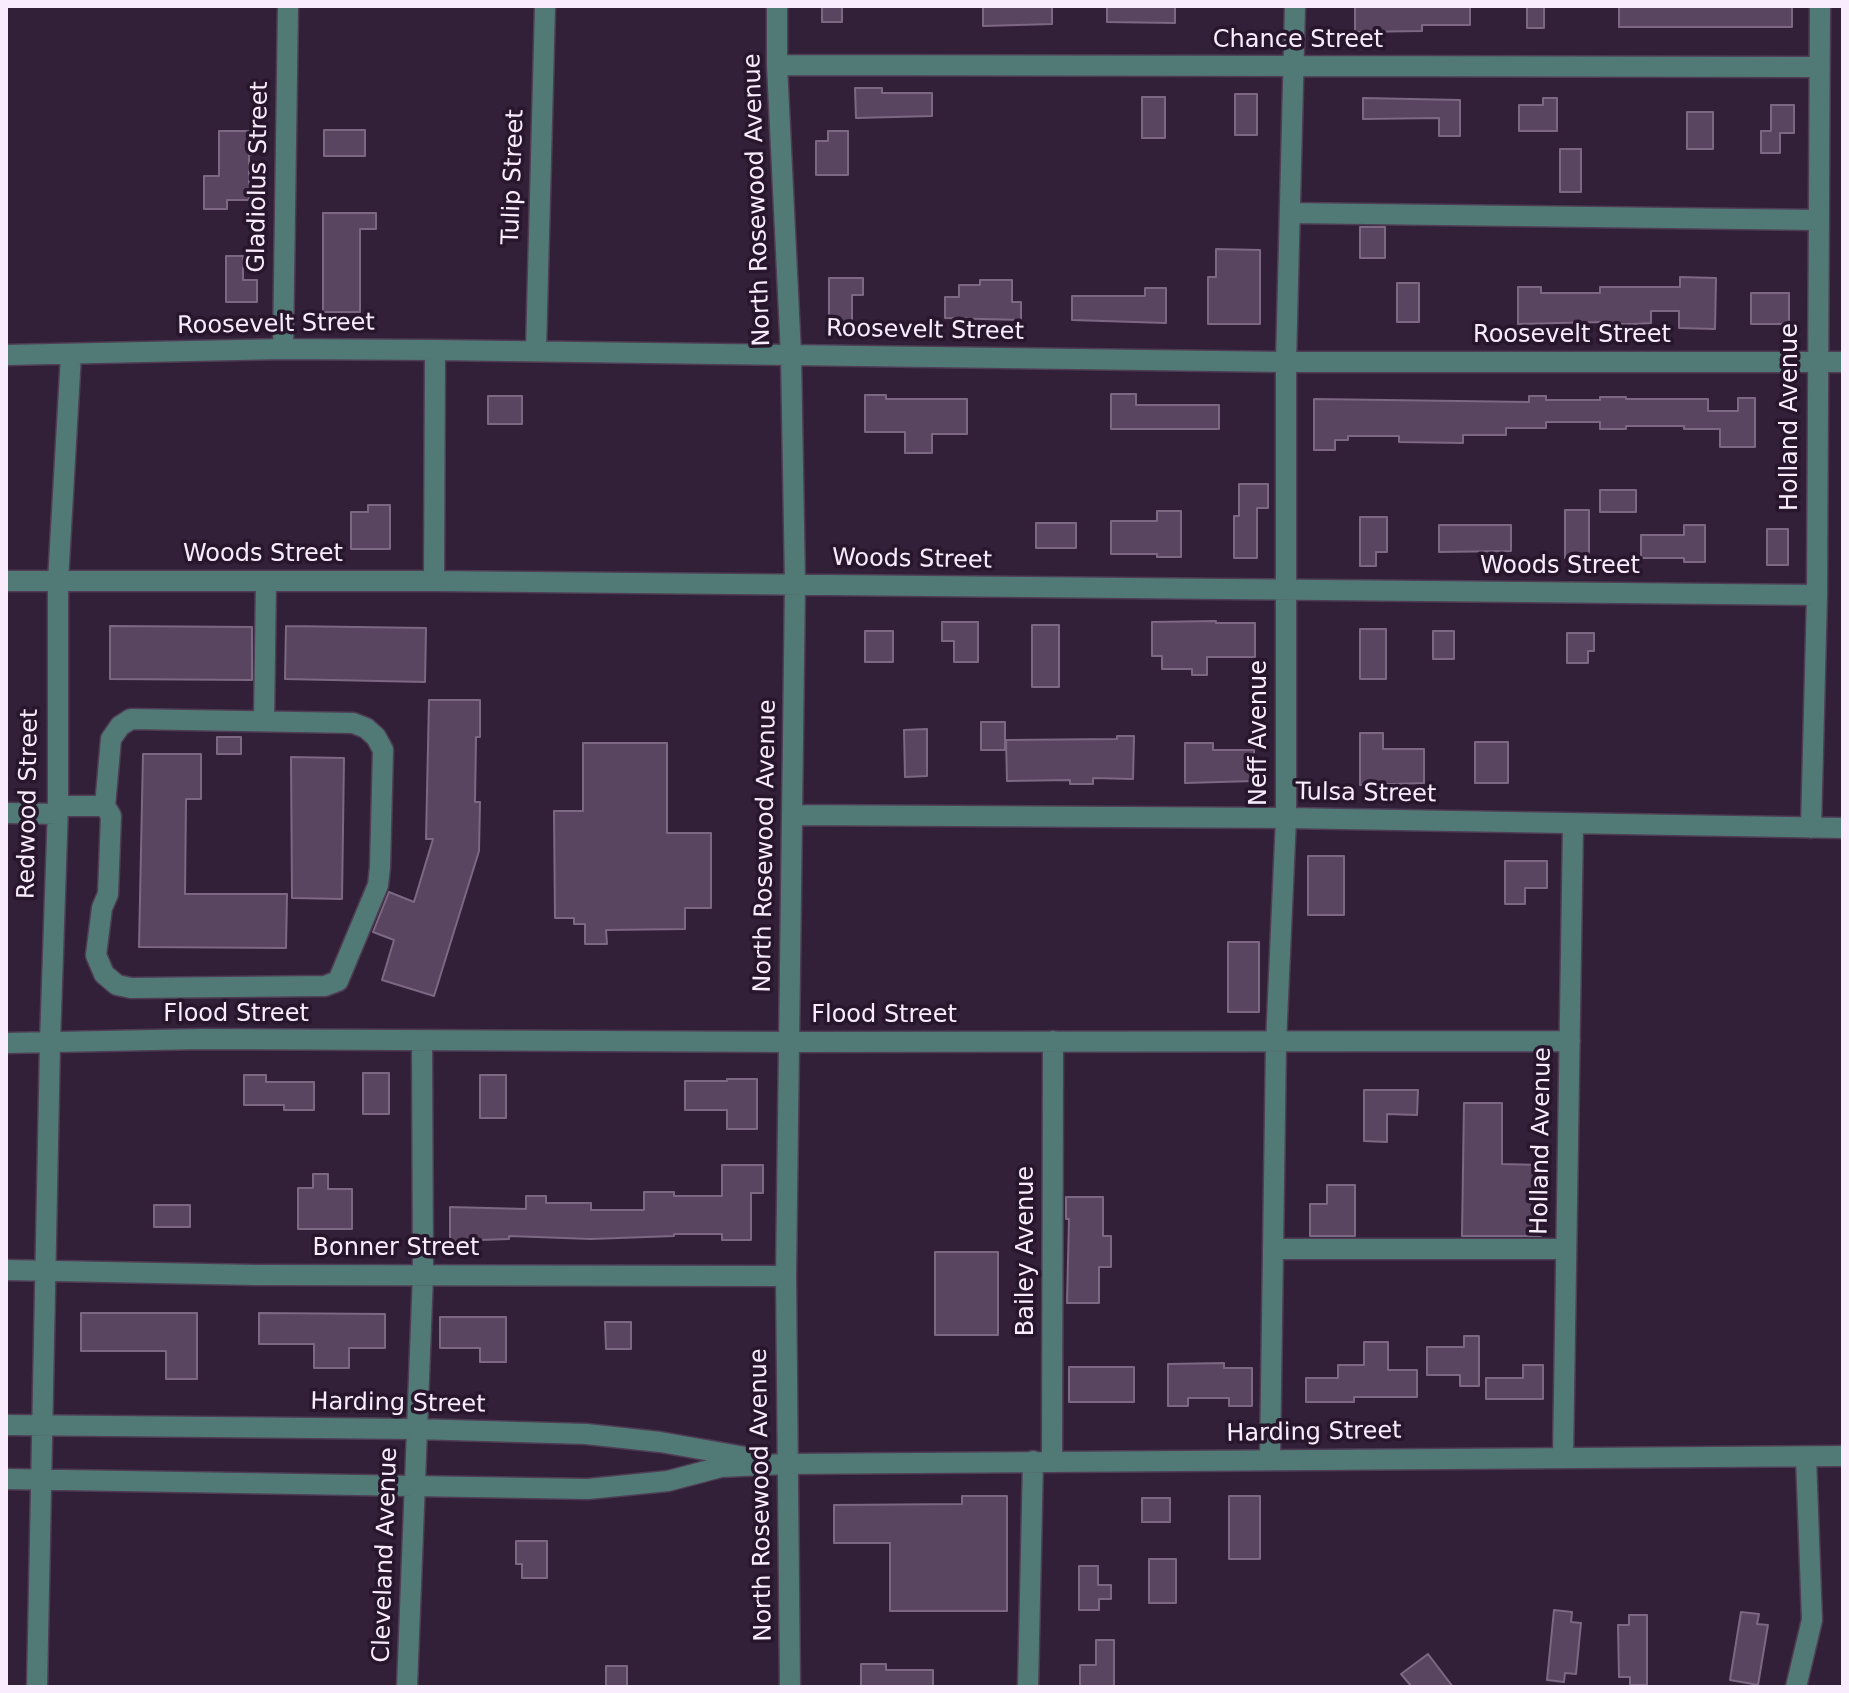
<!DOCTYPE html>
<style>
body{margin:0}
#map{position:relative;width:1849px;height:1693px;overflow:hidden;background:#322038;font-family:"DejaVu Sans",sans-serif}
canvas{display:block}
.frame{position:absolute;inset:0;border:8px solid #f9edfd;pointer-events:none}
</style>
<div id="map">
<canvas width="1849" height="1693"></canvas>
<div class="frame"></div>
</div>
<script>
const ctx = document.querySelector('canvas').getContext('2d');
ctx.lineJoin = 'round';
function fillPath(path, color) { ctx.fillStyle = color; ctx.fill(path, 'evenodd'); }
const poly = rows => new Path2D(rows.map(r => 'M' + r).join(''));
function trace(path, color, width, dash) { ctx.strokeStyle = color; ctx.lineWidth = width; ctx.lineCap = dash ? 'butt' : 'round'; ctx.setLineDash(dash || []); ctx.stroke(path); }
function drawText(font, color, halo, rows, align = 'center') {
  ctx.font = font + ' "DejaVu Sans",sans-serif'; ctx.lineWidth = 7; ctx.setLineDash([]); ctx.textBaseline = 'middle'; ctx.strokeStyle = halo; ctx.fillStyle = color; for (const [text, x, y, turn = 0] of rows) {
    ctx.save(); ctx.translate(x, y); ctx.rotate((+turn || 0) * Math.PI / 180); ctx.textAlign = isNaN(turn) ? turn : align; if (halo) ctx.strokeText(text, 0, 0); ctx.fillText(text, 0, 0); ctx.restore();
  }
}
const building = poly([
 [822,6,842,6,842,22,822,22,822,6],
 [983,6,1052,6,1052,24,983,26,983,6],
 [1107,6,1175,6,1175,23,1107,22,1107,6],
 [1355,6,1470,6,1470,25,1422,25,1422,31,1355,32,1355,6],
 [1527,6,1544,6,1544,28,1527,28,1527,6],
 [1619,6,1792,6,1792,27,1619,27,1619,6],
 [855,88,882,88,882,93,932,93,932,116,856,118,855,88],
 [1235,94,1257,94,1257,135,1235,135,1235,94],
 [1142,97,1165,97,1165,138,1142,138,1142,97],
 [1363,98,1460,100,1460,136,1439,136,1439,118,1363,119,1363,98],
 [1543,98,1557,98,1557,131,1519,131,1519,105,1543,105,1543,98],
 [1771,105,1794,105,1794,133,1780,133,1780,153,1761,153,1761,131,1771,131,1771,105],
 [1687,112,1713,112,1713,149,1687,149,1687,112],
 [324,130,365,130,365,156,324,156,324,130],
 [219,131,253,131,253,155,249,155,249,200,227,200,227,209,204,209,204,176,219,176,219,131],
 [828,131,848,131,848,175,816,175,816,141,828,141,828,131],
 [1560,149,1581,149,1581,192,1560,192,1560,149],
 [323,213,376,213,376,229,360,229,360,312,323,312,323,213],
 [1360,227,1385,227,1385,258,1360,258,1360,227],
 [1216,249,1260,250,1260,324,1208,324,1208,277,1216,277,1216,249],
 [226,256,243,256,243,280,257,280,257,302,226,302,226,256],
 [1680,277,1716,278,1715,329,1679,328,1679,311,1651,311,1651,323,1633,324,1600,324,1600,322,1518,324,1518,287,1541,287,1541,293,1600,293,1600,287,1680,287,1680,277],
 [829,278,863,278,863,295,852,295,852,323,829,323,829,278],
 [980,280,1012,280,1012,302,1021,302,1021,320,945,318,945,297,959,297,959,285,980,285,980,280],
 [1397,283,1419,283,1419,322,1397,322,1397,283],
 [1145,288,1166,288,1166,323,1072,320,1072,296,1145,296,1145,288],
 [1751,293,1789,293,1789,324,1751,324,1751,293],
 [1111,394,1136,394,1136,405,1219,405,1219,429,1111,429,1111,394],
 [865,395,886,395,886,399,967,399,967,434,932,434,932,453,905,453,905,432,865,432,865,395],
 [488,396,522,396,522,424,488,424,488,396],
 [1529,396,1546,396,1546,400,1600,400,1600,397,1626,397,1626,399,1708,399,1708,411,1738,411,1738,398,1755,398,1755,447,1720,447,1720,429,1684,429,1684,426,1626,426,1626,429,1600,429,1600,422,1546,422,1546,428,1506,428,1506,435,1463,435,1463,443,1399,442,1399,436,1348,436,1348,440,1335,440,1335,450,1314,450,1314,399,1529,402,1529,396],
 [1239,484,1268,484,1268,508,1257,508,1257,558,1234,558,1234,516,1239,516,1239,484],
 [1600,490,1636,490,1636,512,1600,512,1600,490],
 [368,505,390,505,390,549,351,549,351,512,368,512,368,505],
 [1565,510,1589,510,1589,558,1565,558,1565,510],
 [1157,511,1181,511,1181,557,1157,557,1157,554,1111,554,1111,521,1157,521,1157,511],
 [1360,517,1387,517,1387,552,1376,552,1376,566,1360,566,1360,517],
 [1036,523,1076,523,1076,548,1036,548,1036,523],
 [1439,525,1511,525,1511,551,1439,552,1439,525],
 [1684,525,1705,525,1705,562,1684,562,1684,558,1641,558,1641,535,1684,535,1684,525],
 [1767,529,1788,529,1788,565,1767,565,1767,529],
 [1216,621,1216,623,1255,623,1255,657,1207,657,1207,675,1192,675,1192,669,1162,669,1162,656,1152,656,1152,622,1216,621],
 [942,622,978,622,978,662,954,662,954,641,942,641,942,622],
 [1032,625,1059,625,1059,687,1032,687,1032,625],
 [110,626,252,627,252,680,110,679,110,626],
 [286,626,426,628,425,682,285,679,286,626],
 [1360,629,1386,629,1386,679,1360,679,1360,629],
 [865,631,893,631,893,662,865,662,865,631],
 [1433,631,1454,631,1454,659,1433,659,1433,631],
 [1567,633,1594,633,1594,651,1588,651,1588,663,1567,663,1567,633],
 [429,700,480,700,480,737,476,737,475,802,480,802,479,851,434,996,382,980,394,940,373,932,389,892,414,902,433,839,426,839,429,700],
 [981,722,1005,722,1005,750,981,750,981,722],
 [927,729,927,776,905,777,904,730,927,729],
 [1360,733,1383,733,1383,749,1424,749,1424,783,1360,785,1360,733],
 [1117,736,1134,736,1133,779,1093,778,1093,784,1070,784,1070,780,1007,781,1006,740,1117,739,1117,736],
 [217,737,241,737,241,754,217,754,217,737],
 [1475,742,1508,742,1508,783,1475,783,1475,742],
 [583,743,667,743,667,833,711,833,711,908,685,908,685,929,606,930,607,944,585,944,585,924,574,924,574,918,555,918,554,811,583,811,583,743],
 [1185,743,1213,743,1213,750,1254,750,1254,781,1185,783,1185,743],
 [143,754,201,754,201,799,186,799,185,894,287,894,286,948,139,947,143,754],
 [291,757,344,758,342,899,292,898,291,757],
 [1308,856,1344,856,1344,915,1308,915,1308,856],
 [1505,861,1547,861,1547,888,1525,888,1525,904,1505,904,1505,861],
 [1228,942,1259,942,1259,1012,1228,1012,1228,942],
 [363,1073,389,1073,389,1114,363,1114,363,1073],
 [244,1075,266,1075,266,1082,314,1082,314,1110,284,1110,284,1105,244,1105,244,1075],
 [480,1075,506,1075,506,1118,480,1118,480,1075],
 [727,1079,757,1079,757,1129,727,1129,727,1110,685,1110,685,1081,727,1081,727,1079],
 [1364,1090,1418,1090,1417,1115,1387,1114,1387,1142,1364,1141,1364,1090],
 [1464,1103,1502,1103,1502,1164,1542,1165,1541,1236,1462,1236,1464,1103],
 [722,1165,763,1165,763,1193,751,1193,751,1240,722,1240,722,1234,674,1234,674,1236,591,1239,509,1236,509,1239,450,1241,450,1207,526,1209,526,1196,546,1196,546,1203,591,1203,591,1210,644,1210,644,1192,674,1192,674,1196,722,1196,722,1165],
 [313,1174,328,1174,328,1189,352,1189,352,1229,298,1229,298,1188,313,1188,313,1174],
 [1327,1185,1355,1185,1355,1236,1310,1236,1310,1204,1327,1204,1327,1185],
 [1066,1197,1103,1197,1103,1236,1111,1236,1111,1267,1099,1267,1099,1303,1067,1303,1069,1219,1066,1219,1066,1197],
 [154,1205,190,1205,190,1227,154,1227,154,1205],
 [935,1252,998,1252,998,1335,935,1335,935,1252],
 [81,1313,197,1313,197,1379,166,1379,166,1351,81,1351,81,1313],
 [259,1313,385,1314,385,1348,349,1348,349,1368,314,1368,314,1344,259,1344,259,1313],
 [440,1317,506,1317,506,1362,480,1362,480,1348,440,1348,440,1317],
 [605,1322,631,1322,631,1349,606,1349,605,1322],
 [1464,1336,1479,1336,1479,1386,1460,1386,1460,1375,1427,1375,1427,1347,1464,1347,1464,1336],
 [1364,1342,1388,1342,1388,1370,1417,1370,1417,1397,1354,1397,1354,1402,1306,1402,1306,1378,1338,1378,1338,1365,1364,1365,1364,1342],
 [1224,1363,1224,1368,1252,1368,1252,1406,1229,1406,1229,1398,1188,1398,1188,1406,1168,1406,1168,1364,1224,1363],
 [1523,1365,1543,1365,1543,1399,1486,1399,1486,1378,1523,1378,1523,1365],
 [1069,1367,1134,1367,1134,1402,1069,1402,1069,1367],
 [962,1496,1007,1496,1007,1611,890,1611,890,1543,834,1543,834,1505,962,1504,962,1496],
 [1229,1496,1260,1496,1260,1559,1229,1559,1229,1496],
 [1142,1498,1170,1498,1170,1522,1142,1522,1142,1498],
 [516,1541,547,1541,547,1578,522,1578,522,1564,516,1564,516,1541],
 [1149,1559,1176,1559,1176,1603,1149,1603,1149,1559],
 [1079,1566,1098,1566,1098,1585,1111,1585,1111,1599,1099,1599,1099,1610,1079,1610,1079,1566],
 [1554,1610,1572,1612,1571,1622,1581,1623,1576,1674,1565,1673,1564,1682,1547,1680,1554,1610],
 [1741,1612,1759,1614,1757,1624,1768,1625,1758,1685,1730,1680,1741,1612],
 [1629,1615,1647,1615,1647,1685,1630,1685,1630,1677,1619,1677,1618,1625,1629,1625,1629,1615],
 [1096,1640,1114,1640,1114,1687,1080,1687,1080,1665,1096,1665,1096,1640],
 [1428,1654,1453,1687,1412,1687,1401,1674,1428,1654],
 [861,1664,886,1664,886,1670,933,1670,933,1687,861,1687,861,1664],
 [606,1666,627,1666,627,1687,606,1687,606,1666]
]);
fillPath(building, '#59455f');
trace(building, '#7d6884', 2);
const minor = poly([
 [777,6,777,65,791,355,795,584,786,1276,790,1687],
 [777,65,1819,67],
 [1291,213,1818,220],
 [283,349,288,6],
 [536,350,545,6],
 [6,355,283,349,435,350,1286,362,1843,362],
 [6,581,434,581,1817,595],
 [434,581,435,350],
 [264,721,266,581],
 [58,806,105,806,111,816,108,894,102,908,96,955,104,974,117,985,131,988,325,986,338,981,378,885,380,867,383,750,376,737,366,728,353,723,131,719,120,726,111,739,105,806],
 [6,813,57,814],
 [792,815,1286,818,1843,828],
 [1811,828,1817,595,1820,6],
 [6,1043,203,1039,790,1042,1570,1041],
 [1273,1249,1566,1249],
 [6,1270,256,1275,786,1276],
 [6,1425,416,1429,586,1434,660,1442,751,1458],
 [1563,1457,1573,825],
 [1270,1459,1276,1043,1286,818,1286,362,1295,6],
 [1052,1461,1053,1041],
 [6,1479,588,1489,668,1481,721,1467,786,1464,1843,1456],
 [37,1687,50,1043,58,806,58,581,71,355],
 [407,1687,423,1275,422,1041],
 [1028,1687,1033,1461],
 [1796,1687,1812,1620,1806,1457]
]);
trace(minor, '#4e3d54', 23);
trace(minor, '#517975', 20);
drawText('24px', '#f9edfd', '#28162d', [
 ["Chance Street",1298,41],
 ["Gladiolus Street",259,177,-89],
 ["Tulip Street",514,177,-88],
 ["North Rosewood Avenue",758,200,-92],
 ["Roosevelt Street",276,325,-1],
 ["Roosevelt Street",925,331,1],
 ["Roosevelt Street",1572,336],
 ["Holland Avenue",1791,417,-90],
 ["Woods Street",263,555],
 ["Woods Street",912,560,1],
 ["Woods Street",1560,567],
 ["Neff Avenue",1260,733,-90],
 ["Tulsa Street",1366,794,1],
 ["Redwood Street",29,804,-89],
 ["North Rosewood Avenue",766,846,-89],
 ["Flood Street",236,1015],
 ["Flood Street",884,1016],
 ["Holland Avenue",1542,1141,-89],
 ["Bonner Street",396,1249],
 ["Bailey Avenue",1027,1251,-90],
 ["Harding Street",398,1404,1],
 ["Harding Street",1314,1433,-1],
 ["North Rosewood Avenue",762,1495,-91],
 ["Cleveland Avenue",386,1555,-88]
]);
</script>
